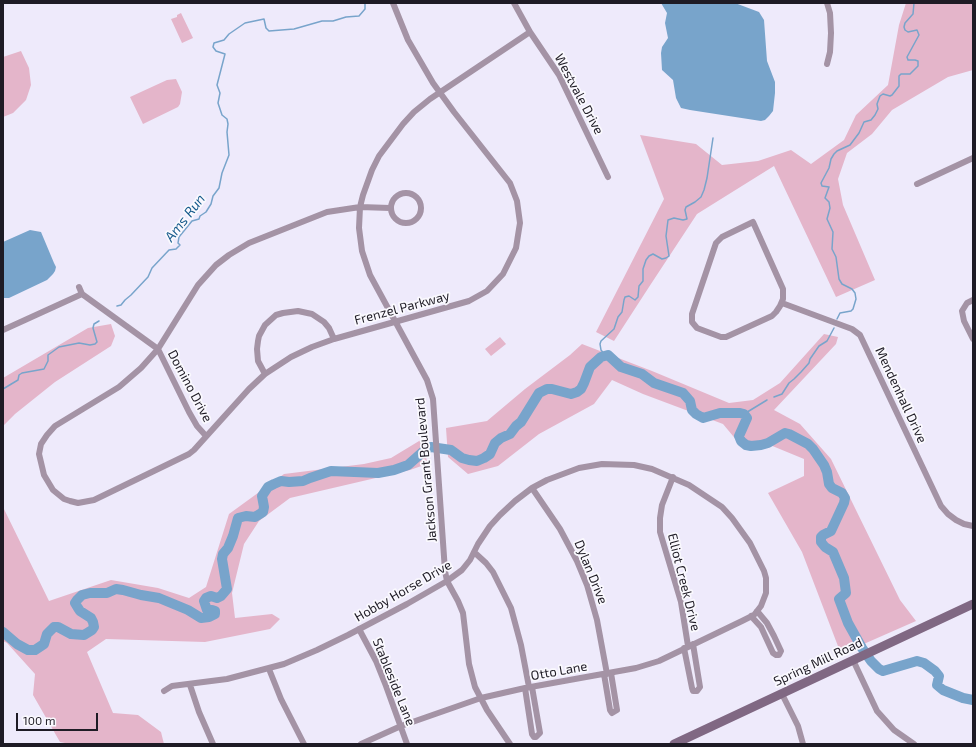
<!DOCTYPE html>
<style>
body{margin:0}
#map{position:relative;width:976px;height:747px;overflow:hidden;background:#eeeafb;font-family:"Exo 2",sans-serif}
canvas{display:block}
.frame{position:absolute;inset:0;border:4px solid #1e1b25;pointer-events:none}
.scale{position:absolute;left:16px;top:713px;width:82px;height:18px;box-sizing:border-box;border:2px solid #1e1b25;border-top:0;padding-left:5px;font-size:12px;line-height:14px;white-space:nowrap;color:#1e1b25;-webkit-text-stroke:3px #faf9fe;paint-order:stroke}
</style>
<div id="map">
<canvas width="976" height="747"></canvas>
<div class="frame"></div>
<div class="scale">100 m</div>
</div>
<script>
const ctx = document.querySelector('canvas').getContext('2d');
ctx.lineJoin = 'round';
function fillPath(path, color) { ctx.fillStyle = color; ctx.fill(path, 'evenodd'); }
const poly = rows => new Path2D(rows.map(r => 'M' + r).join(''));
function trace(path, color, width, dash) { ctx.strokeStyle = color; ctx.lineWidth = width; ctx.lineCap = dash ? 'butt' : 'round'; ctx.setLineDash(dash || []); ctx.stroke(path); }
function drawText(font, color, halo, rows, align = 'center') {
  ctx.font = font + ' "Exo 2",sans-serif'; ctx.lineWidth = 3.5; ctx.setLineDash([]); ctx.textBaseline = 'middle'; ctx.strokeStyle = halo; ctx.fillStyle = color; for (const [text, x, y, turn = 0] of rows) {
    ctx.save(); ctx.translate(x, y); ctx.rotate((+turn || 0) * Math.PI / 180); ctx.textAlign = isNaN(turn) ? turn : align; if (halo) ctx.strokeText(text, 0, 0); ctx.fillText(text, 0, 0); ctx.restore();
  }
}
fillPath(poly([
 [906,3,973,3,973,70,948,77,892,110,872,134,847,153,838,179,843,205,875,280,836,297,774,166,697,214,649,287,614,341,596,332,664,199,640,135,696,144,722,165,758,161,791,150,811,164,844,140,856,115,888,85,899,25],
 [181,13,193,38,182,43,171,19,177,17,177,15],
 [21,51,29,68,31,85,26,100,13,113,3,117,3,57],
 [176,79,182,92,180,104,178,107,143,124,130,97,167,80],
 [111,324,115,336,111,346,55,382,15,414,3,426,3,378,88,328],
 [824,334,838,337,836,344,774,410,800,424,831,459,900,600,916,621,841,654,802,552,768,493,804,476,804,459,770,445,743,448,723,424,643,394,612,380,594,404,539,434,498,466,468,474,448,457,446,428,487,421,525,389,570,355,582,344,652,371,729,403,753,400,780,383],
 [500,337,506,344,491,356,485,349],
 [424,438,427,464,410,470,290,498,259,521,244,544,232,593,235,618,272,614,280,619,270,629,205,642,106,639,87,652,113,713,138,715,161,732,164,744,70,744,60,742,33,695,35,674,7,643,3,641,3,507,49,601,111,580,158,588,189,598,206,587,229,514,284,474,364,464,391,458]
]), '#e4b5ca');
fillPath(poly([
 [661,3,735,3,759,12,764,20,767,61,775,82,775,93,773,111,769,116,765,120,761,121,690,110,681,108,676,98,673,80,662,70,661,53,662,47,668,38,665,23,667,13],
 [30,230,41,232,54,263,56,267,55,271,53,274,47,280,9,298,3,298,3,242]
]), '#78a4cb');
trace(poly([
 [117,306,121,305,125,300,131,295,148,277,152,268,169,250,176,249,180,245,178,243,179,237,192,221,199,219,200,216,206,212,211,204,213,196,219,188,222,173,229,155,227,132,228,124,227,119,222,115,218,103,220,93,217,85,225,54,216,51,213,47,214,43,224,40,229,34,245,23,264,19,266,28,269,31,294,29,322,21,333,21,346,17,359,16,365,9,365,3],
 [837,319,840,313,851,311,853,309,856,299,855,293,852,289,842,284,839,279,836,257,832,249,833,232,827,219,830,208,829,202,825,198,829,187,822,186,821,183,829,168,831,159,834,154,837,151,850,145,859,133,864,122,871,120,875,115,878,109,877,104,880,96,883,94,890,96,892,95,899,86,899,76,901,74,910,74,918,66,918,61,915,60,908,60,907,57,919,35,917,30,908,32,905,30,904,27,905,23,913,14,914,3],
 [605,355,601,350,600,344,601,341,614,329,618,317,622,312,624,300,625,297,629,296,635,300,638,297,639,286,643,281,643,269,646,260,649,256,653,254,662,259,666,258,669,256,666,236,668,220,674,218,683,220,687,219,685,210,686,207,695,202,701,197,704,190,707,178,713,138],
 [3,389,18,380,19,375,22,373,44,369,48,361,48,355,59,347,79,343,90,345,95,344,97,342,93,328,94,324,99,321],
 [774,397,782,394,789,383,794,379,801,372,809,363,810,359,819,346,827,341,834,328],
 [744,414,767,400]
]), '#78a4cb', 1.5);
trace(poly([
 [3,632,17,644,28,650,35,650,44,644,47,634,54,627,58,627,71,634,84,635,92,630,94,627,93,622,91,618,80,611,78,608,75,603,77,600,82,595,90,593,107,593,116,589,123,590,141,595,159,598,188,610,201,618,209,617,215,614,215,611,212,610,207,610,204,601,206,598,211,596,217,598,221,596,227,589,222,559,223,554,228,548,233,536,238,518,246,516,255,517,263,512,264,507,262,496,268,487,274,484,281,481,289,482,303,481,310,478,331,471,378,473,394,470,408,465,426,449,431,447,451,450,462,458,469,460,477,461,484,458,490,454,495,443,501,438,510,434,516,426,521,422,539,393,547,389,552,389,571,394,577,392,581,389,584,383,590,367,601,357,608,355,621,367,642,374,654,383,683,393,690,401,692,410,696,414,703,418,720,413,740,413,744,414,747,418,739,436,741,441,746,445,751,446,761,445,768,443,785,433,789,434,808,444,813,449,824,465,827,472,829,484,832,488,842,493,845,498,844,503,831,531,823,535,821,537,821,542,825,547,833,552,844,578,846,593,839,599,848,623,862,648,871,661,879,669,883,671,917,661,924,663,935,671,939,676,937,685,943,690,963,698,973,700]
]), '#78a4cb', 10);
trace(poly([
 [514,3,530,32,559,75,608,177],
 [827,3,830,13,831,33,830,52,827,64],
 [917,184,973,158],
 '391 208a15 15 0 1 1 30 0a15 15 0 1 1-30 0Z',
 [390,208,360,207,327,212,249,243,229,255,216,265,198,285,158,349,141,368,119,387,55,426,47,435,41,444,39,454,44,475,53,490,64,499,70,501,78,503,94,500,189,454,194,450,249,389,265,374,291,357,312,347,334,339,469,301,487,291,503,274,516,248,519,229,520,223,517,201,510,183,454,112,433,83,408,40,393,3],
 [753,222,783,289,783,299,780,306,776,312,772,316,726,337,721,337,697,328,692,322,692,314,716,243,722,237,753,222],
 [79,287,82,294,158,349,189,412,197,426,206,436],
 [973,300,967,303,962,311,964,321,973,339],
 [782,303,852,329,860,335,941,506,948,514,956,520,964,524,973,526],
 [3,330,82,294],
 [265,374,258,361,257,349,258,341,259,336,265,325,276,315,283,313,298,311,312,314,324,322,329,328,334,339],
 [673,477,662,505,660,518,660,532,681,602,688,646],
 [532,488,560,529,577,561,587,585,597,620,607,674],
 [474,552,486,563,493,572,511,608,521,645,529,687],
 [751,616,761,627,773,653,776,655,779,655,781,651,774,636,767,623,757,611],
 [359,629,376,661,386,686,407,744],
 [684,648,692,688,693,691,697,691,700,687,693,644],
 [853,660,877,711,894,730,914,744],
 [269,669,281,699,304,744],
 [604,674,610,710,612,713,617,710,611,673],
 [190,685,199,712,213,744],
 [525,688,532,734,534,737,536,737,540,733,532,687],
 [164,691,172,686,227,679,284,664,317,650,348,635,407,604,447,581,462,570,470,560,478,544,490,526,500,515,515,501,532,488,547,480,579,468,602,464,634,465,652,469,689,485,722,507,732,518,750,543,764,571,766,578,766,593,761,606,754,615,742,621,659,661,636,668,525,688,481,698,401,726,361,744],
 [782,694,798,726,803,744],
 [510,744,487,710,475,687,469,664,463,613,458,601,447,581,445,571,433,399,427,380,370,275,362,251,359,228,360,207,363,195,372,170,379,156,403,124,414,112,430,99,530,32]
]), '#a493a5', 6);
trace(poly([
 [674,744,973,604]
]), '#806883', 9);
drawText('13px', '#1e1b25', '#faf9fe', [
 ["Westvale Drive",579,94,62],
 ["Frenzel Parkway",402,308,-15],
 ["Domino Drive",190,386,62],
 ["Mendenhall Drive",901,395,65],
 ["Jackson Grant Boulevard",426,470,-95],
 ["Dylan Drive",591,572,68],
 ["Elliot Creek Drive",684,582,76],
 ["Hobby Horse Drive",403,591,-30],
 ["Spring Mill Road",818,662,-25],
 ["Otto Lane",559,671,-10],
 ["Stableside Lane",394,682,68]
]);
drawText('italic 14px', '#175b8c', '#faf9fe', [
 ["Ams Run",185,218,-52]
]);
</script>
